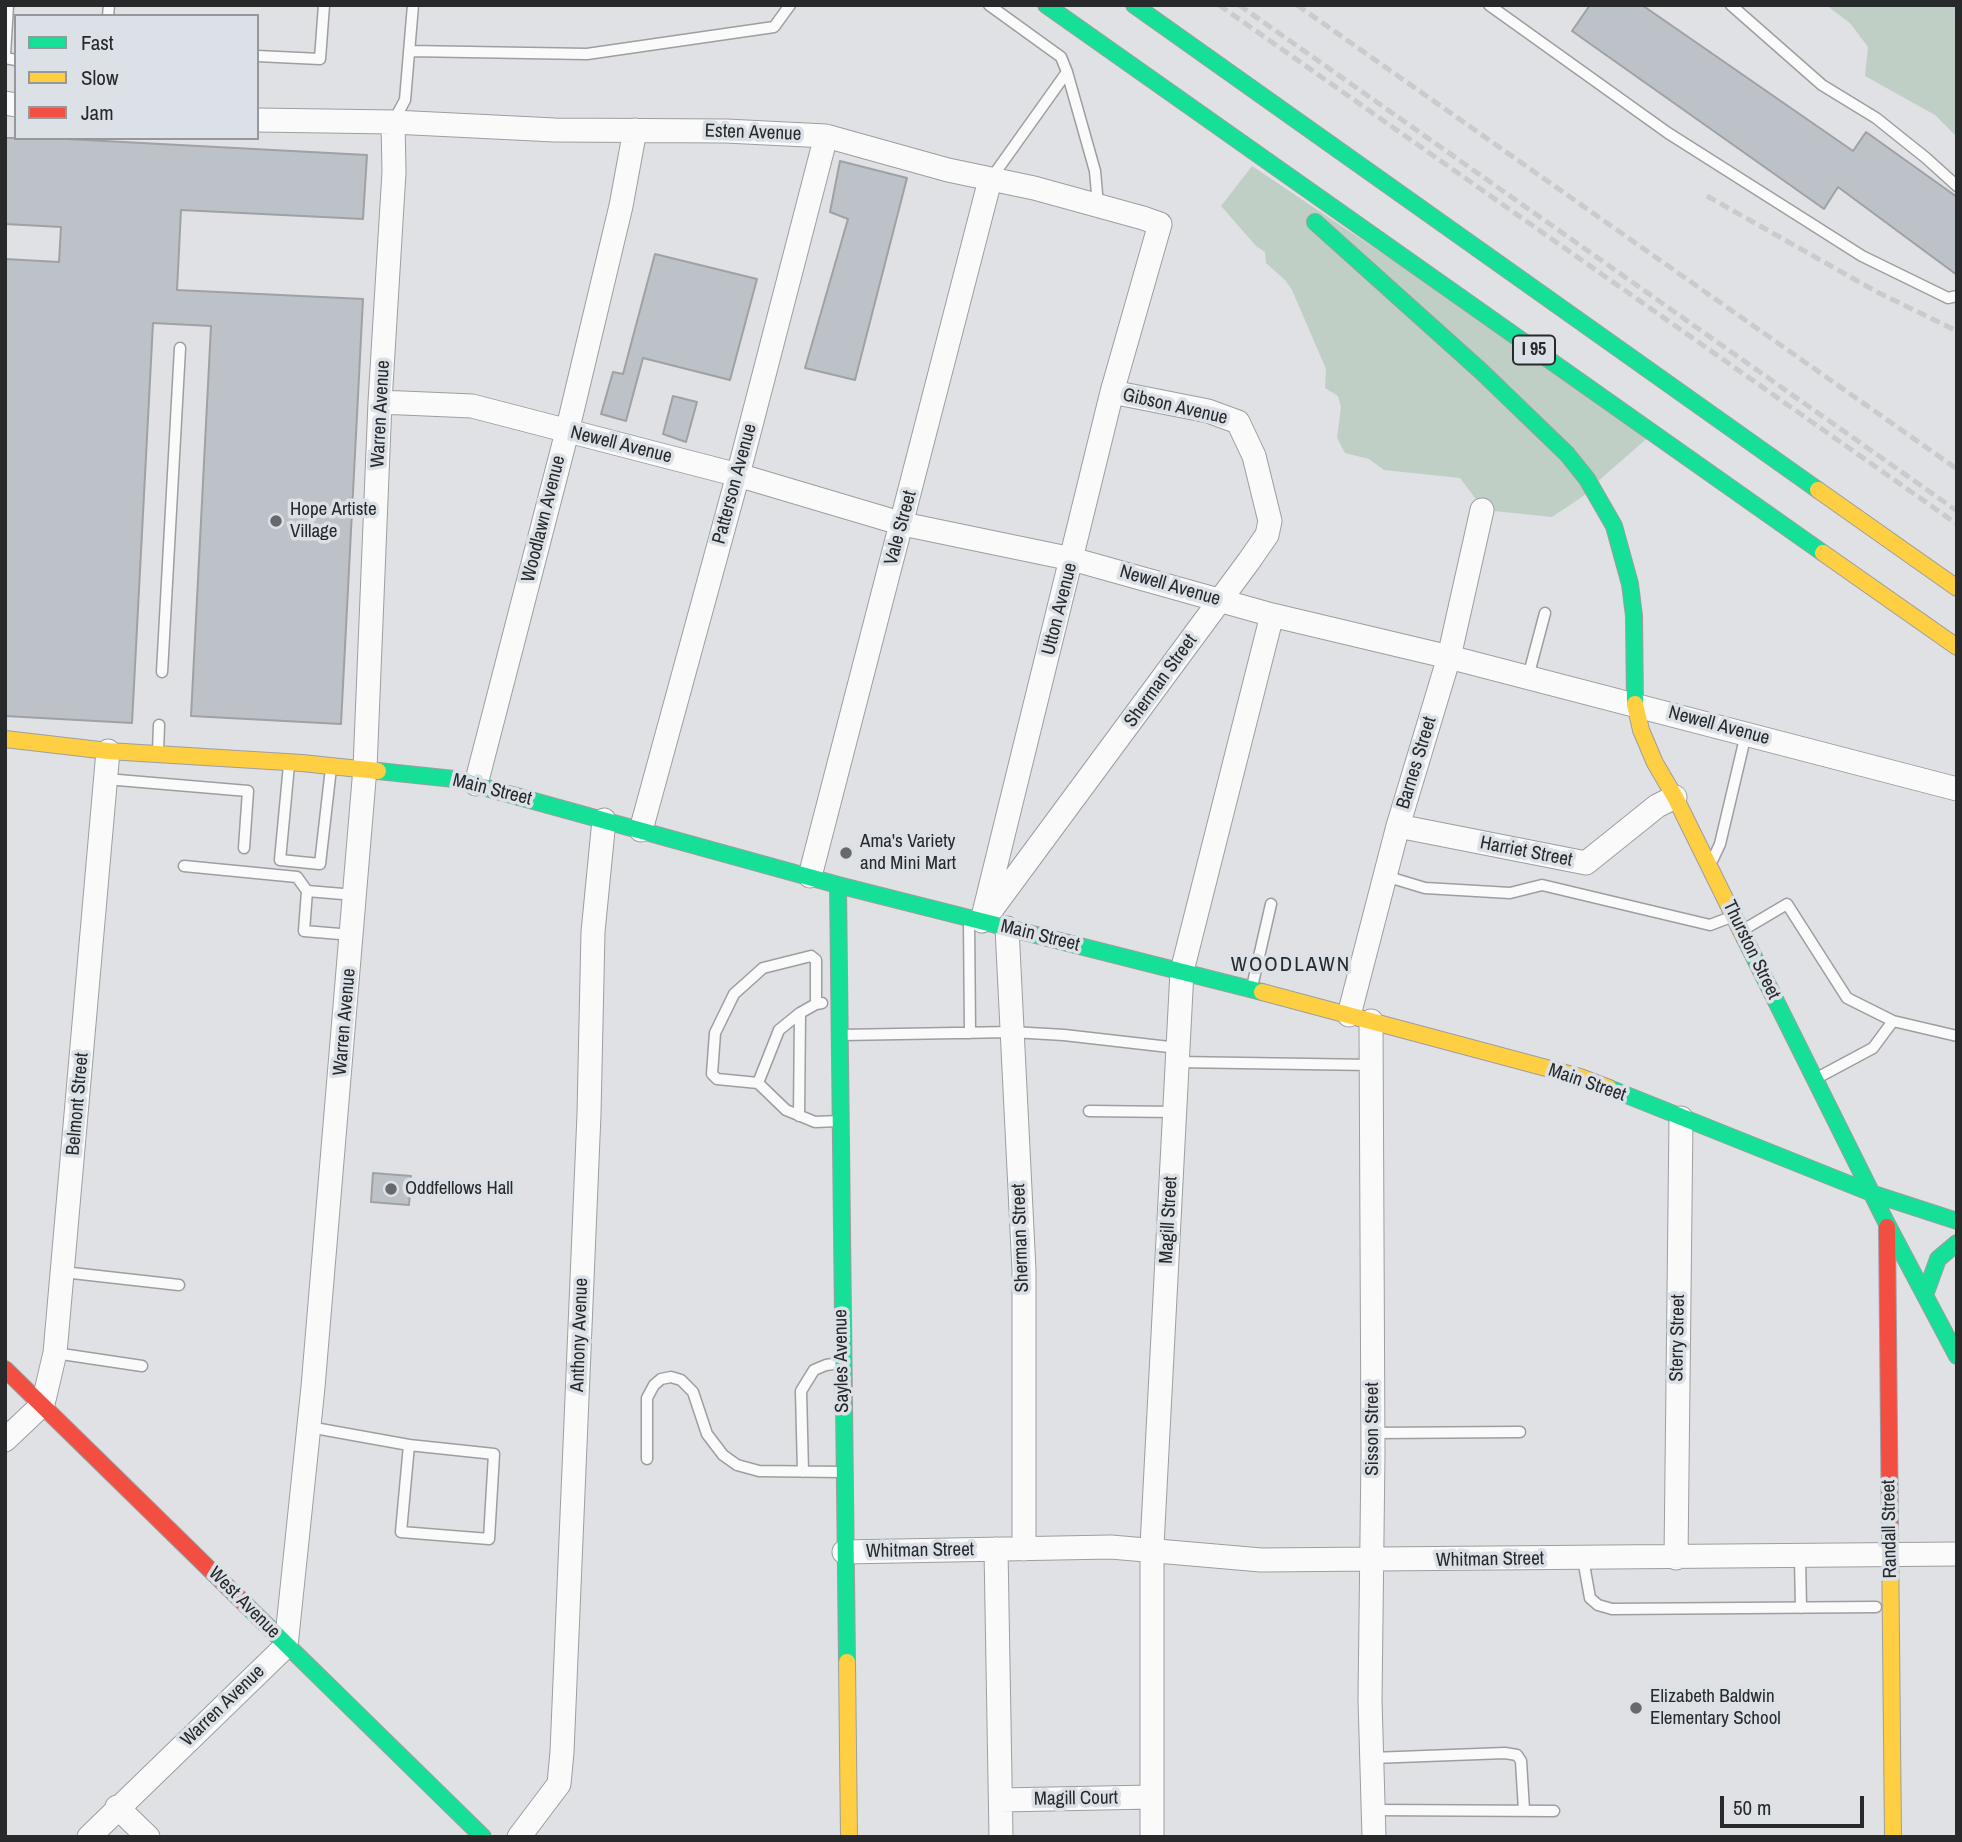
<!DOCTYPE html>
<style>
body{margin:0}
#map{position:relative;width:1962px;height:1842px;overflow:hidden;background:#dfe1e4;font-family:"Archivo Narrow",sans-serif}
canvas{display:block}
.frame{position:absolute;inset:0;border:7px solid #27292b;pointer-events:none}
.legend{position:absolute;left:14px;top:14px;width:245px;height:126px;box-sizing:border-box;background:#dce1e7;border:2px solid #94979c;margin:0;padding:9px 12px;list-style:none;font-size:21px;color:#27292b}
.legend li{display:flex;align-items:center;gap:14px;height:35px}
.legend b{width:35px;border:2px solid #94979c}
.scale{position:absolute;left:1720px;top:1796px;width:144px;height:32px;box-sizing:border-box;border:4px solid #27292b;border-top:0;padding-left:9px;font-size:21px;line-height:24px;white-space:nowrap;color:#27292b;-webkit-text-stroke:5px #dce1e7;paint-order:stroke}
</style>
<div id="map">
<canvas width="1962" height="1842"></canvas>
<div class="frame"></div>
<ul class="legend">
<li><b style="height:9px;background:#16e098"></b>Fast</li>
<li><b style="height:9px;background:#ffcf43"></b>Slow</li>
<li><b style="height:9px;background:#f24e42"></b>Jam</li>
</ul>
<div class="scale">50 m</div>
</div>
<script>
const ctx = document.querySelector('canvas').getContext('2d');
ctx.lineJoin = 'round';
function fillPath(path, color) { ctx.fillStyle = color; ctx.fill(path, 'evenodd'); }
const poly = rows => new Path2D(rows.map(r => 'M' + r).join(''));
function trace(path, color, width, dash) { ctx.strokeStyle = color; ctx.lineWidth = width; ctx.lineCap = dash ? 'butt' : 'round'; ctx.setLineDash(dash || []); ctx.stroke(path); }
function drawText(font, color, halo, rows, align = 'center') {
  ctx.font = font + ' "Archivo Narrow",sans-serif'; ctx.lineWidth = 7; ctx.setLineDash([]); ctx.textBaseline = 'middle'; ctx.strokeStyle = halo; ctx.fillStyle = color; for (const [text, x, y, turn = 0] of rows) {
    ctx.save(); ctx.translate(x, y); ctx.rotate((+turn || 0) * Math.PI / 180); ctx.textAlign = isNaN(turn) ? turn : align; if (halo) ctx.strokeText(text, 0, 0); ctx.fillText(text, 0, 0); ctx.restore();
  }
}
fillPath(poly([
 [1826,5,1955,5,1957,8,1957,137,1935,115,1865,76,1868,47,1850,23],
 [1252,166,1652,434,1596,483,1594,489,1552,517,1484,510,1460,478,1384,470,1369,459,1345,453,1337,438,1341,407,1338,396,1325,388,1326,369,1292,290,1285,280,1266,263,1265,252,1256,246,1221,206]
]), '#bfcfc6');
const building = poly([
 [1590,5,1642,5,1853,151,1866,132,1957,197,1957,275,1838,187,1824,209,1572,31,1590,5],
 [5,138,48,138,367,155,363,219,181,210,177,290,363,299,341,724,191,716,211,326,153,323,132,723,5,716,5,259,59,262,61,227,5,224,5,138],
 [840,161,907,178,855,380,805,368,848,219,830,212,840,161],
 [655,254,757,279,730,380,643,358,626,421,601,414,613,372,623,374,655,254],
 [673,396,697,402,686,442,663,434,673,396],
 [373,1173,411,1176,409,1205,371,1202,373,1173]
]);
fillPath(building, '#bcc2c8');
trace(building, '#9fa1a3', 2);
const lane = poly([
 [989,5,1061,57,1067,72,1095,171,1098,205],
 [1489,5,1668,133,1862,256,1948,298,1957,296],
 [1731,5,1822,85,1876,118,1926,158,1957,186],
 [108,16,109,5],
 [409,51,587,54,774,27,790,5],
 [5,55,8,5],
 [257,56,320,59,324,5],
 [5,58,16,60],
 [393,122,405,100,413,5],
 [990,180,1067,72],
 [162,672,180,348],
 [1528,677,1545,613],
 [158,751,159,725],
 [289,765,280,860,320,864,331,768],
 [106,779,248,791,244,848],
 [1713,859,1720,844,1746,734],
 [184,866,297,877,307,891,304,931,352,935],
 [1385,876,1425,888,1510,893,1542,885,1710,925,1731,917],
 [307,891,355,895],
 [969,921,970,1033],
 [1743,930,1787,904,1847,998,1893,1021],
 [1252,987,1271,904],
 [816,1004,816,960,811,956,763,968,734,994,715,1033,712,1074,717,1079,758,1083,786,1110,815,1122,839,1121],
 [842,1035,1012,1032,1064,1035,1178,1048],
 [1177,1062,1371,1065],
 [1817,1078,1873,1048,1893,1021,1957,1036],
 [758,1083,779,1030,800,1013,816,1004,822,1003],
 [1089,1111,1175,1112],
 [799,1116,800,1013],
 [63,1272,179,1285],
 [55,1353,142,1366],
 [309,1427,409,1445,401,1532,489,1539,494,1454,409,1445],
 [1373,1433,1520,1432],
 [647,1459,647,1398,654,1385,661,1379,671,1377,681,1380,693,1392,707,1434,723,1455,737,1465,759,1471,841,1472],
 [803,1472,801,1391,814,1370,826,1365,840,1363],
 [1800,1557,1801,1608],
 [1583,1559,1590,1598,1598,1605,1612,1609,1876,1607],
 [1372,1758,1505,1753,1517,1755,1521,1761,1524,1810],
 [1374,1810,1554,1811]
]);
const street = poly([
 [5,103,16,105],
 [257,120,393,122,555,130,726,131,826,136,948,170,1034,188,1143,218,1160,224,1112,392,982,921],
 [380,402,472,406,738,475,903,524,1072,559,1272,615,1449,657,1957,789],
 [476,784,567,432,621,206,635,130],
 [1398,826,1586,863,1657,806,1675,797],
 [641,830,738,475,826,136],
 [810,876,990,180],
 [989,913,1249,561,1267,535,1270,521,1254,456,1238,422,1208,411,1112,392],
 [1007,928,1024,1270,1024,1549],
 [1349,1015,1398,826,1449,657,1482,510],
 [1371,1021,1373,1453,1370,1700,1374,1837],
 [5,1440,43,1404,55,1353,108,751],
 [996,1549,1001,1837],
 [844,1552,1111,1547,1261,1560,1957,1554],
 [1676,1558,1681,1118],
 [1001,1800,1152,1797],
 [117,1807,148,1837],
 [89,1837,286,1646,313,1387,365,768,380,402,394,172,393,122],
 [519,1837,559,1784,562,1752,589,1114,593,932,604,820],
 [1152,1837,1152,1546,1182,971,1272,615]
]);
const fast = poly([
 [1046,5,1823,553],
 [1134,5,1818,490],
 [1315,222,1482,372,1567,454,1587,479,1614,526,1630,584,1634,616,1635,704],
 [378,771,454,779,838,885,1262,992],
 [838,885,847,1662],
 [1745,939,1886,1222,1957,1356],
 [1609,1088,1874,1194,1957,1221],
 [1925,1295,1938,1259,1957,1243],
 [246,1605,483,1837]
]);
const slow = poly([
 [1818,490,1957,588],
 [1823,553,1957,647],
 [1635,704,1641,730,1655,763,1675,797,1745,939],
 [5,739,108,751,302,763,378,771],
 [1262,992,1580,1077,1609,1088],
 [1890,1537,1893,1837],
 [847,1662,849,1837]
]);
const jam = poly([
 [1887,1227,1890,1537],
 [5,1369,246,1605]
]);
trace(lane, '#9c9ea0', 13);
trace(street, '#9c9ea0', 25);
trace(fast, '#9c9ea0', 18);
trace(slow, '#9c9ea0', 18);
trace(jam, '#9c9ea0', 18);
trace(lane, '#fafafb', 10);
trace(street, '#fafafb', 23);
trace(fast, '#16e098', 16);
trace(slow, '#ffcf43', 16);
trace(jam, '#f24e42', 16);
trace(poly([
 [1219,5,1957,524],
 [1239,5,1957,511],
 [1297,5,1957,469],
 [1707,196,1877,292,1957,331]
]), '#cacbcb', 5, [10, 5]);
for (const [x, y, r, color] of [
 [276,521,7,"#67696c"],
 [846,853,7,"#67696c"],
 [391,1189,7,"#67696c"],
 [1636,1708,7,"#67696c"]
]) { const dot = new Path2D(); dot.arc(x, y, r, 0, 2 * Math.PI); ctx.fillStyle = color; ctx.fill(dot); trace(dot, '#dce1e7', 2.5); }
for (const [x, y, w] of [
 [1534,350,42]
]) { const box = new Path2D(); box.roundRect(x - w / 2, y - 14.5, w, 29, 5); ctx.fillStyle = '#dce1e7'; ctx.fill(box); trace(box, '#27292b', 2); }
drawText('bold 18px', '#27292b', null, [
 ["I 95",1534,350]
]);
drawText('19px', '#27292b', '#dce1e7', [
 ["Esten Avenue",753,133,2],
 ["Gibson Avenue",1175,407,13],
 ["Warren Avenue",381,414,-87],
 ["Newell Avenue",621,445,14],
 ["Patterson Avenue",735,484,-75],
 ["Woodlawn Avenue",544,519,-76],
 ["Vale Street",901,528,-75],
 ["Newell Avenue",1170,586,16],
 ["Utton Avenue",1060,609,-76],
 ["Sherman Street",1161,681,-54],
 ["Newell Avenue",1719,726,15],
 ["Barnes Street",1417,763,-73],
 ["Main Street",492,790,14],
 ["Harriet Street",1526,852,11],
 ["Main Street",1040,936,14],
 ["Thurston Street",1751,950,64],
 ["Warren Avenue",345,1022,-85],
 ["Main Street",1587,1083,19],
 ["Belmont Street",78,1104,-85],
 ["Magill Street",1169,1220,-87],
 ["Sherman Street",1021,1238,-92],
 ["Anthony Avenue",580,1335,-88],
 ["Sterry Street",1678,1338,-89],
 ["Sayles Avenue",842,1361,-91],
 ["Sisson Street",1373,1429,-90],
 ["Randall Street",1890,1529,-91],
 ["Whitman Street",920,1551,-1],
 ["Whitman Street",1490,1560,-1],
 ["West Avenue",244,1603,45],
 ["Warren Avenue",223,1706,-44],
 ["Magill Court",1076,1799,-1]
]);
drawText('19px', '#27292b', '#dce1e7', [
 ["Hope Artiste",290,510],
 ["Village",290,532],
 ["Ama's Variety",860,842],
 ["and Mini Mart",860,864],
 ["Oddfellows Hall",405,1189],
 ["Elizabeth Baldwin",1650,1697],
 ["Elementary School",1650,1719]
], 'left');
ctx.letterSpacing = '2px';
drawText('21px', '#27292b', '#dce1e7', [
 ["WOODLAWN",1291,965]
]);
ctx.letterSpacing = '0px';
</script>
